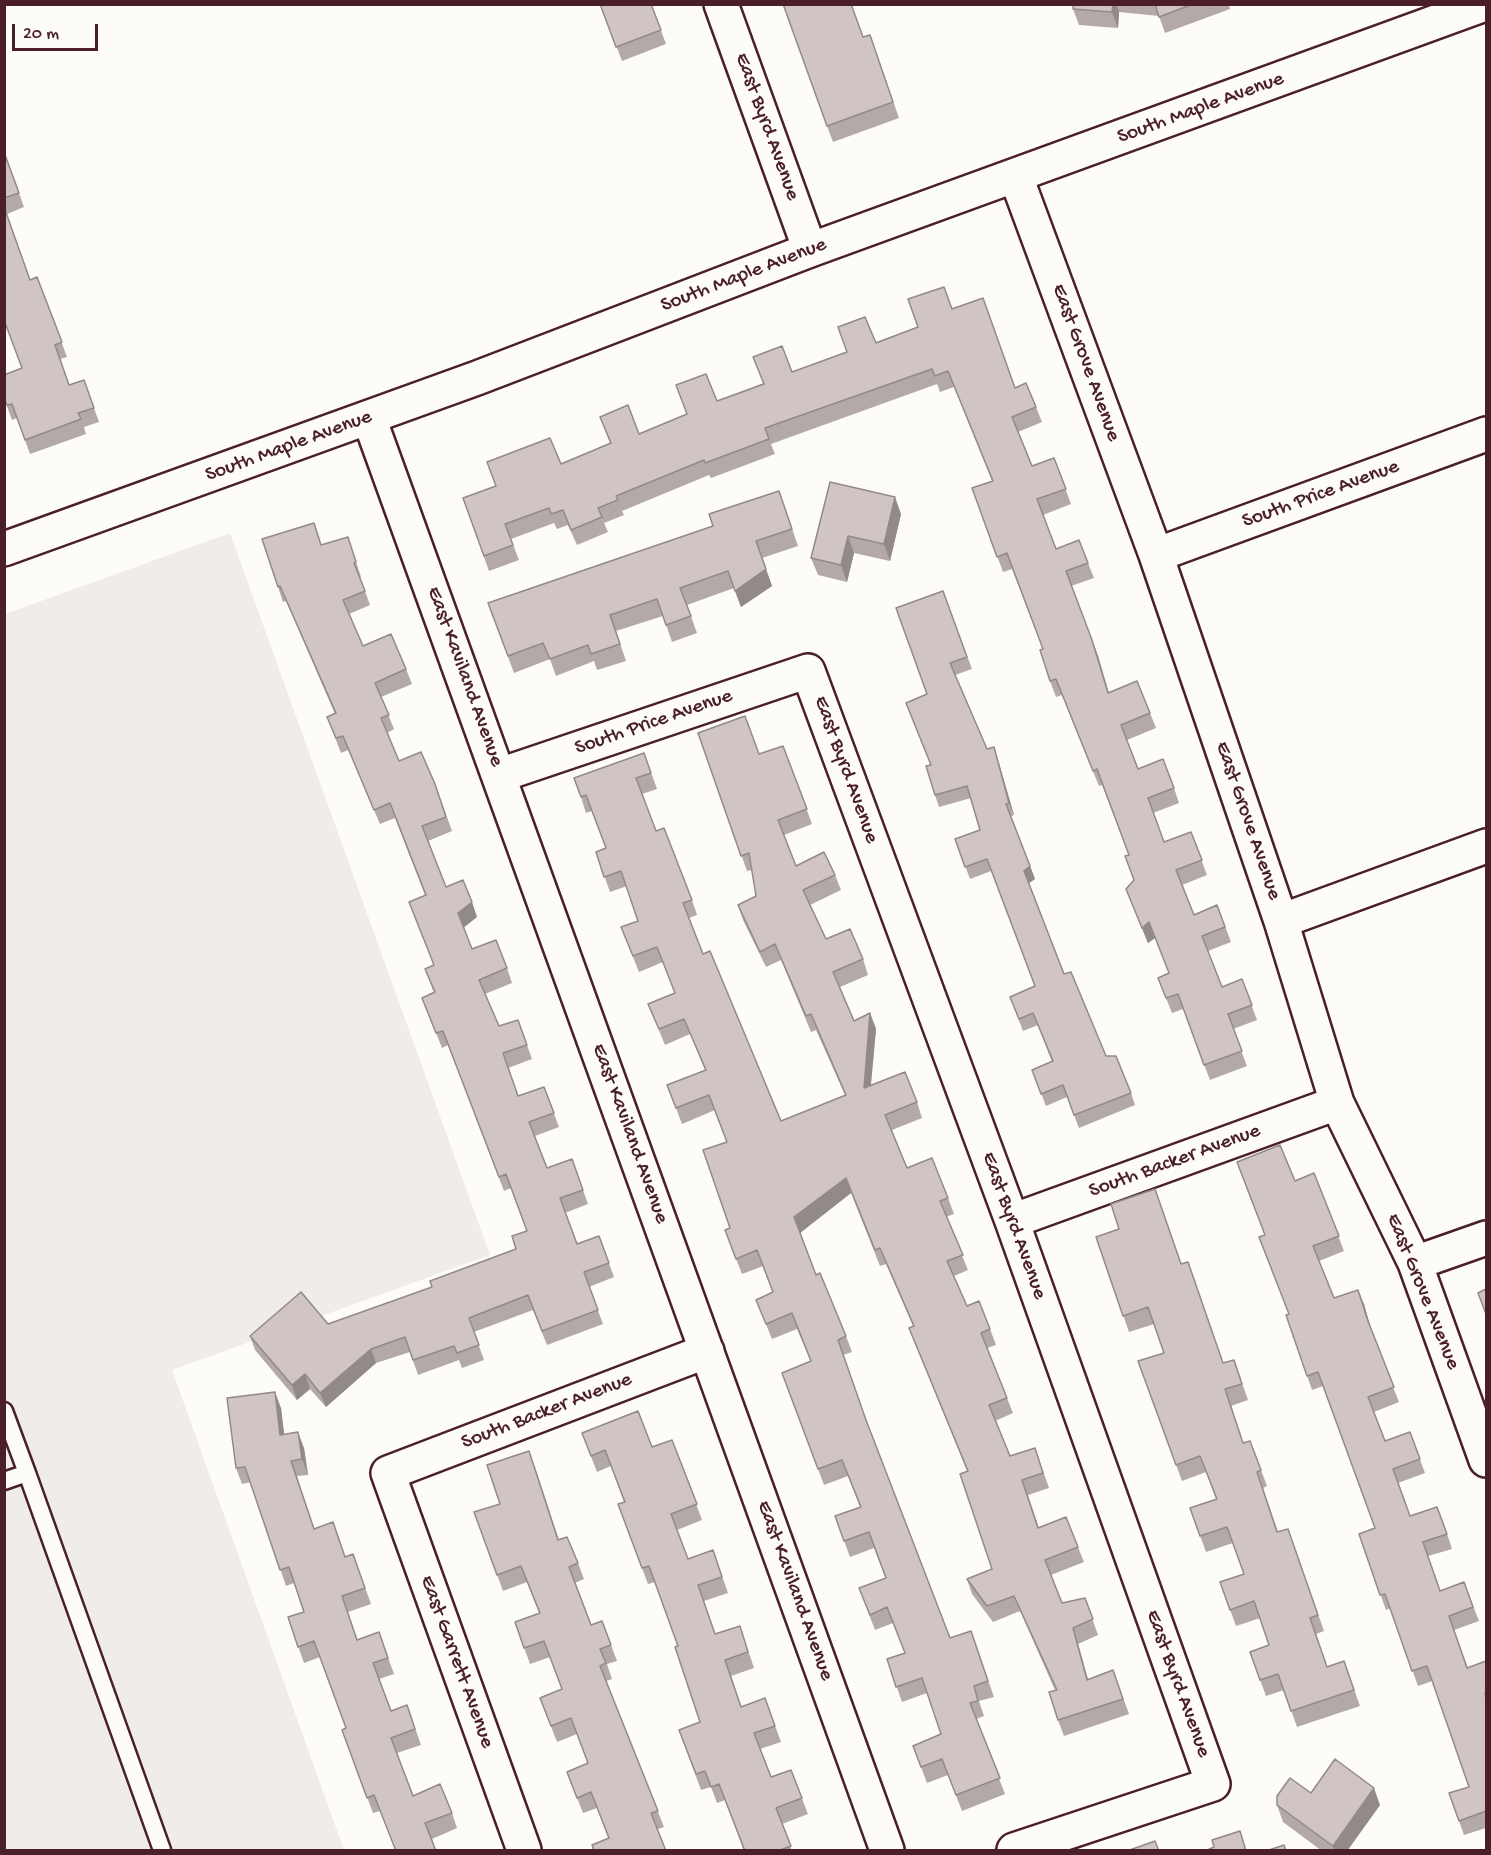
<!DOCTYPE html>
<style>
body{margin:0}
#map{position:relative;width:1491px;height:1855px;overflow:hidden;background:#fdfcf7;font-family:"Gochi Hand",sans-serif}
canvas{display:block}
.frame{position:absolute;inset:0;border:6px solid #4a1f2b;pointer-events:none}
.scale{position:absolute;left:12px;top:24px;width:86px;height:27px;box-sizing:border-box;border:3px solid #4a1f2b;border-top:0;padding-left:8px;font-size:18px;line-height:21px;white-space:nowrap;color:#4a1f2b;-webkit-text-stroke:4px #fdfcf7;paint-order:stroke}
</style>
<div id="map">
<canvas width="1491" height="1855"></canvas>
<div class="frame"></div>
<div class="scale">20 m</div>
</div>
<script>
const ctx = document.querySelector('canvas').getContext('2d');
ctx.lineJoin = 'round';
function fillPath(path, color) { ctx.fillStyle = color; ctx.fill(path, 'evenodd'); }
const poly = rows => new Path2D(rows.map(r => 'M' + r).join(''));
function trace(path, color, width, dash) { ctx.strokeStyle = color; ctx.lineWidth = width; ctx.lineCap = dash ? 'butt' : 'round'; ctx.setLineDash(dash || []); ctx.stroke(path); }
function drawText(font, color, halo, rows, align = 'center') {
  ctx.font = font + ' "Gochi Hand",sans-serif'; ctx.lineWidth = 4.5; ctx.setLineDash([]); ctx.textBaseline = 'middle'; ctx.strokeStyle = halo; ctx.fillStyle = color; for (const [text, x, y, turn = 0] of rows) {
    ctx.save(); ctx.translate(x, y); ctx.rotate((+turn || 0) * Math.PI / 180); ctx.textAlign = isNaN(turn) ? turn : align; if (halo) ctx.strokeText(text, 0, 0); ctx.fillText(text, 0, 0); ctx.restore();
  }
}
fillPath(poly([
 [230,533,490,1255,172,1370,344,1850,5,1850,5,614]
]), '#f0ece8');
const service = poly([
 [4,1411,27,1473],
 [4,1481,27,1473,162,1850]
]);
const minor = poly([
 [721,4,810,250],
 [1016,177,1156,555,1281,921,1337,1103,1415,1263,1486,1460],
 [369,418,887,1850],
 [1156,555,1486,434],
 [500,775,808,671,1012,1221,1213,1784,1014,1850],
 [1281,921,1486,846],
 [1012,1221,1337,1103],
 [1415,1263,1486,1238],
 [524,1850,388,1473,707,1351]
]);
const secondary = poly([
 [4,549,477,378,810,250,1485,4]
]);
trace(service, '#4a1f2b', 21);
trace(minor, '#4a1f2b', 38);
trace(secondary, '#4a1f2b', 38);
trace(service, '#fdfcf7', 16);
trace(minor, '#fdfcf7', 33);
trace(secondary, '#fdfcf7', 33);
fillPath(poly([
 [600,4,651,4,666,44,622,61],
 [1073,4,1229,4,1230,9,1165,33,1159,16,1119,12,1118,28,1079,25,1073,9],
 [870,35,899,118,833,142,827,126,863,37],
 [4,151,24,207,7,214,30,280,37,277,67,357,60,359,69,385,84,380,99,422,84,427,86,434,30,454,17,418,12,420,4,398,22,368,4,320],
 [952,309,1015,388,1036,407,1042,422,1018,432,1032,466,1054,458,1071,504,1043,515,1056,549,1088,563,1094,578,1071,586,1098,656,1109,693,1150,713,1156,728,1127,740,1138,769,1174,788,1179,803,1153,813,1164,842,1191,832,1207,875,1182,885,1194,915,1217,905,1231,942,1208,951,1222,987,1242,979,1257,1020,1233,1029,1247,1066,1210,1080,1183,1009,1172,1013,1158,978,1169,973,1155,938,1148,943,1126,889,1134,880,1129,855,1102,785,1099,786,1062,695,1056,697,1050,681,1043,649,1012,569,1003,572,972,488,992,481,954,387,940,392,937,384,771,444,775,454,711,478,709,475,622,511,624,515,604,523,608,532,577,545,568,525,557,529,554,523,511,539,519,560,489,571,463,498,561,464,610,443,600,417,639,434,717,401,792,372,918,327],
 [830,482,901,514,890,561,854,553,847,582,818,575,811,558],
 [779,491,798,546,762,558,772,586,741,607,734,588,687,605,697,633,672,642,663,616,616,631,626,661,597,670,594,661,556,676,550,659,514,673,488,603,713,526],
 [348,537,361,577,360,577,370,605,349,614,363,646,406,669,412,684,381,697,394,729,387,733,399,761,435,784,452,831,428,841,446,887,477,917,463,928,472,949,507,968,512,983,485,994,499,1026,518,1020,532,1059,508,1068,518,1096,544,1087,559,1127,535,1136,547,1168,572,1159,588,1204,565,1213,577,1244,599,1236,614,1277,589,1287,603,1324,547,1345,533,1310,474,1332,484,1360,462,1368,459,1360,418,1375,410,1352,376,1363,326,1407,310,1389,297,1400,255,1350,250,1336,328,1324,432,1287,516,1249,527,1231,511,1188,504,1191,448,1045,442,1048,422,998,434,993,425,969,433,965,425,895,395,818,380,824,348,750,341,753,327,717,335,714,286,601,283,602,278,587,321,545],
 [943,591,972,669,955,675,987,749,998,760,1014,815,1011,816,1035,879,1029,883,1064,974,1106,1056,1131,1093,1135,1105,1079,1128,1067,1097,1046,1106,1032,1070,1052,1062,1038,1025,1023,1031,1010,997,1035,987,991,871,970,879,955,839,980,830,971,798,939,807,935,795,931,765,906,703,927,694],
 [698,733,759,754,783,746,812,824,784,835,796,866,835,875,841,890,810,905,826,939,863,959,868,975,840,987,854,1021,870,1013,876,1029,871,1085,917,1102,922,1118,892,1130,907,1168,948,1198,954,1214,946,1217,968,1270,954,1276,967,1306,990,1329,996,1345,987,1348,1013,1413,995,1421,1010,1456,1035,1448,1049,1488,1028,1495,1039,1528,1078,1547,1084,1562,1051,1575,1062,1603,1085,1598,1098,1635,1078,1644,1088,1679,1113,1670,1129,1714,1064,1736,1058,1720,1055,1690,1020,1611,993,1622,972,1594,967,1579,992,1569,967,1471,915,1343,909,1328,913,1326,886,1264,880,1266,851,1193,800,1233,816,1275,846,1336,852,1352,843,1355,868,1426,950,1638,971,1631,994,1697,979,1701,984,1716,976,1719,1005,1794,962,1811,948,1775,927,1783,913,1746,941,1734,927,1693,902,1702,887,1659,905,1653,893,1623,875,1630,859,1588,886,1578,874,1548,850,1557,835,1516,860,1507,848,1476,824,1485,782,1373,811,1362,797,1329,772,1339,756,1300,773,1293,763,1266,742,1274,731,1246,727,1142,715,1110,682,1124,673,1100,705,1070,690,1034,665,1045,648,1004,675,993,663,962,639,972,621,927,638,921,627,886,610,892,596,852,606,848,592,811,586,813,581,797,644,753,657,789,642,794,656,831,692,900,697,915,689,918,703,954,781,1121,845,1095,816,1030,811,1032,781,960,766,967,743,920,738,905,756,896,752,870,747,871],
 [1314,1173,1344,1251,1319,1261,1334,1298,1364,1304,1371,1331,1399,1402,1374,1412,1385,1441,1410,1432,1425,1473,1398,1483,1410,1516,1443,1521,1452,1549,1428,1556,1440,1591,1464,1582,1479,1621,1454,1630,1468,1668,1486,1661,1486,1828,1464,1835,1449,1793,1469,1787,1432,1681,1418,1686,1390,1608,1386,1610,1359,1534,1375,1528,1323,1386,1312,1390,1286,1315,1288,1314,1295,1181],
 [1096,1237,1181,1264,1223,1363,1234,1360,1248,1400,1231,1406,1243,1443,1261,1470,1267,1486,1263,1488,1278,1532,1288,1529,1324,1631,1316,1634,1327,1667,1344,1661,1360,1706,1297,1727,1284,1690,1266,1696,1250,1652,1269,1645,1260,1618,1236,1626,1220,1582,1244,1574,1233,1543,1206,1552,1190,1508,1216,1499,1206,1472,1182,1481,1138,1361,1164,1353,1154,1324,1129,1332],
 [281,1408,284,1434,304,1448,308,1475,297,1476,314,1529,339,1538,345,1557,353,1554,371,1604,348,1612,357,1640,379,1632,394,1674,379,1679,391,1711,407,1705,421,1745,397,1753,413,1796,452,1813,457,1828,432,1839,436,1851,396,1851,380,1811,373,1813,342,1730,346,1728,320,1657,304,1663,288,1617,304,1612,294,1583,286,1586,251,1482,242,1484,236,1468],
 [582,1433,652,1447,672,1440,702,1520,677,1530,688,1559,713,1550,728,1593,704,1601,715,1634,740,1626,754,1668,731,1676,741,1707,765,1698,781,1742,760,1749,771,1777,791,1770,808,1814,782,1824,792,1851,744,1851,725,1800,717,1803,711,1787,701,1790,679,1730,700,1722,678,1646,655,1582,648,1584,618,1504,624,1502,611,1466,597,1472],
 [535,1467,559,1540,578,1563,584,1579,575,1583,591,1625,602,1621,617,1661,607,1664,612,1679,606,1681,664,1827,658,1829,609,1839,597,1808,583,1813,567,1772,588,1764,577,1734,557,1742,540,1698,562,1689,550,1657,530,1664,515,1622,539,1613,527,1582,503,1591,474,1512,500,1504],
 [1311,1793,1380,1805,1347,1851,1322,1851,1283,1822,1277,1805]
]), '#b3a9a9');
fillPath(poly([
 [1113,4,1116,4,1119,12,1118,28,1112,12],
 [895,497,901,514,890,561,884,544],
 [848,536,854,553,847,582,841,565],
 [762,558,772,586,741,607,735,591],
 [1092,640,1098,656,1113,708,1108,693],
 [994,747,998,760,1014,815,1009,803],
 [1030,866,1035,879,1029,883,1024,871],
 [472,902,477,917,463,928,458,913],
 [1149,922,1155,938,1148,943,1142,928],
 [870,1013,876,1029,869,1103,864,1088],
 [846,1178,851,1193,800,1233,794,1217],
 [1358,1290,1364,1304,1373,1336,1368,1321],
 [371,1349,376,1363,326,1407,320,1393],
 [305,1374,310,1389,297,1400,292,1385],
 [275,1392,281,1408,286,1450,280,1435],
 [298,1432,304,1448,308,1475,302,1459],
 [1073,1628,1078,1644,1092,1695,1087,1680],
 [1374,1788,1380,1805,1347,1851,1334,1851,1333,1846]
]), '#928a89');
const building = poly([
 [600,4,651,4,661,30,616,47,600,4],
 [783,4,851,4,863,37,870,35,893,102,827,126,783,4],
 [1073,4,1113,4,1112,12,1073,9,1073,4],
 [1155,4,1193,4,1159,17,1155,4],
 [4,152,19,193,4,198,4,152],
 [4,207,30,280,37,277,62,342,55,345,69,385,84,380,94,408,78,413,81,419,25,440,12,404,7,405,4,398,4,375,22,368,4,320,4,207],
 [944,287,952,309,983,298,1015,388,1026,383,1036,407,1012,417,1032,466,1054,458,1066,489,1037,499,1056,549,1079,540,1088,563,1066,571,1092,640,1108,693,1137,681,1150,713,1121,725,1138,769,1163,759,1174,788,1148,798,1164,842,1191,832,1202,860,1176,870,1194,915,1217,905,1225,927,1202,936,1222,987,1242,979,1252,1005,1228,1014,1242,1051,1204,1065,1178,994,1166,998,1158,978,1169,973,1149,922,1142,928,1126,889,1134,880,1125,856,1129,855,1097,769,1093,771,1056,679,1050,681,1040,650,1043,649,1007,553,997,557,972,488,993,481,948,371,935,376,932,369,765,428,769,439,705,463,704,460,616,496,618,500,598,508,602,517,571,530,563,510,551,514,549,508,505,524,513,545,484,556,463,498,496,486,487,462,550,438,561,464,611,443,600,417,628,405,639,434,687,414,676,385,706,374,717,401,764,384,753,357,782,346,792,372,847,352,838,327,865,317,876,343,918,327,908,299,944,287],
 [830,482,895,497,884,544,848,536,841,565,811,558,830,482],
 [779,491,792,529,756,541,766,569,735,591,728,571,680,588,691,616,666,625,657,599,610,615,620,644,591,654,588,645,550,659,543,643,508,656,488,603,713,526,709,514,779,491],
 [314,523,321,545,348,537,356,562,354,563,365,591,343,600,363,646,391,634,406,669,375,683,389,715,381,718,399,761,421,752,435,784,446,817,422,826,446,887,463,880,472,902,458,913,472,949,496,940,507,968,479,980,499,1026,518,1020,527,1045,503,1053,518,1096,544,1087,554,1113,529,1122,547,1168,572,1159,583,1190,560,1198,577,1244,599,1236,609,1263,584,1272,598,1310,542,1331,528,1295,469,1318,479,1345,457,1353,454,1346,413,1360,405,1337,371,1349,320,1393,305,1374,292,1385,250,1336,301,1292,328,1324,432,1287,430,1281,516,1249,512,1236,527,1231,506,1174,499,1177,443,1031,436,1033,422,998,435,992,425,969,434,965,409,902,426,895,390,803,374,810,343,736,336,738,327,717,336,713,280,586,278,587,262,539,314,523],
 [943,591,967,657,950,663,987,749,994,747,1009,803,1006,804,1030,866,1024,871,1064,974,1071,972,1106,1056,1116,1056,1131,1093,1074,1115,1063,1085,1041,1094,1032,1070,1053,1061,1033,1013,1019,1019,1010,997,1035,986,987,859,965,867,955,839,980,830,967,786,935,795,926,766,931,765,906,703,927,694,896,608,943,591],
 [745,716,759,754,783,746,807,809,778,820,796,866,824,852,835,875,803,890,826,939,850,929,863,959,833,972,854,1021,870,1013,864,1088,905,1072,917,1102,885,1115,907,1168,932,1158,948,1198,940,1201,963,1255,947,1261,967,1306,979,1301,990,1329,981,1333,1007,1398,989,1405,1010,1456,1035,1448,1043,1473,1022,1480,1038,1528,1066,1517,1078,1547,1045,1560,1062,1603,1085,1598,1093,1619,1073,1628,1087,1680,1113,1670,1123,1699,1058,1720,1049,1692,1057,1690,1014,1596,987,1606,967,1579,992,1569,960,1474,968,1471,909,1328,914,1326,880,1248,875,1250,846,1178,794,1217,816,1275,820,1273,846,1336,838,1340,866,1420,950,1638,971,1631,988,1681,974,1686,978,1701,970,1703,1000,1778,956,1795,942,1759,921,1767,913,1746,941,1734,922,1678,896,1687,887,1659,905,1653,887,1607,870,1615,859,1588,886,1578,869,1532,844,1541,835,1516,861,1507,842,1460,818,1469,782,1373,811,1361,792,1313,766,1324,756,1300,773,1292,757,1250,736,1259,725,1230,730,1228,703,1150,727,1142,709,1095,676,1108,667,1085,706,1070,684,1019,659,1029,648,1004,675,993,657,947,633,956,621,927,638,921,621,871,604,877,596,852,606,848,586,795,581,797,574,778,644,753,651,773,636,778,656,831,664,828,692,900,683,903,703,954,710,951,781,1121,846,1095,811,1014,806,1016,775,944,760,952,738,905,756,896,749,853,741,856,698,733,745,716],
 [1280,1145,1295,1181,1314,1173,1339,1236,1313,1246,1334,1298,1358,1290,1368,1321,1394,1387,1368,1397,1385,1441,1410,1432,1420,1459,1393,1469,1410,1516,1437,1507,1447,1534,1423,1542,1440,1591,1464,1582,1473,1607,1449,1616,1467,1668,1486,1661,1486,1693,1485,1693,1486,1698,1486,1811,1459,1821,1449,1793,1469,1787,1427,1666,1412,1671,1385,1594,1380,1595,1359,1534,1375,1528,1318,1372,1307,1376,1286,1315,1289,1314,1259,1237,1265,1235,1237,1162,1280,1145],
 [1155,1189,1181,1264,1188,1262,1223,1363,1234,1360,1242,1384,1225,1389,1243,1443,1250,1441,1261,1470,1257,1472,1277,1532,1288,1529,1318,1615,1310,1618,1327,1667,1344,1661,1354,1690,1291,1711,1278,1674,1260,1680,1250,1652,1269,1645,1254,1601,1230,1610,1220,1582,1244,1574,1227,1527,1200,1536,1190,1508,1217,1499,1200,1456,1176,1465,1138,1361,1164,1353,1148,1307,1123,1316,1096,1237,1119,1229,1111,1204,1155,1189],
 [1486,1289,1486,1314,1478,1293,1486,1289],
 [275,1392,280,1435,298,1432,302,1459,291,1461,314,1529,333,1522,345,1557,353,1554,365,1588,342,1596,357,1640,379,1632,388,1658,373,1663,391,1711,407,1705,415,1729,391,1738,413,1796,440,1784,452,1813,425,1823,436,1851,396,1851,374,1795,367,1798,342,1730,346,1728,314,1641,298,1647,288,1617,304,1612,289,1567,280,1570,245,1467,236,1468,227,1398,275,1392],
 [638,1411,652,1447,672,1440,697,1504,671,1514,688,1559,713,1550,722,1577,698,1585,715,1634,740,1626,748,1652,725,1660,741,1707,765,1698,775,1726,754,1733,771,1777,791,1770,802,1798,776,1808,791,1846,778,1851,745,1851,719,1784,711,1787,705,1771,696,1774,679,1730,700,1722,675,1647,678,1646,649,1566,642,1568,618,1504,625,1502,605,1450,591,1456,582,1433,638,1411],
 [529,1451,558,1540,567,1537,578,1563,569,1567,591,1625,602,1621,611,1645,600,1649,606,1663,600,1666,658,1811,651,1813,666,1851,594,1851,592,1845,609,1838,591,1792,577,1798,567,1772,588,1763,571,1718,551,1726,540,1698,562,1689,544,1641,524,1648,515,1622,540,1613,521,1566,497,1575,474,1512,500,1504,487,1465,529,1451],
 [1335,1759,1374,1788,1333,1846,1277,1805,1277,1796,1290,1778,1311,1793,1335,1759],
 [1240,1831,1246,1851,1205,1851,1214,1847,1212,1840,1240,1831],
 [1155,1841,1159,1851,1127,1851,1155,1841],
 [1284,1845,1286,1851,1266,1851,1284,1845]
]);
fillPath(building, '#d0c5c4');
trace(building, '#928a89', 1.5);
drawText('21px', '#4a1f2b', '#fdfcf7', [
 ["South Maple Avenue",1201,109,-20],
 ["East Byrd Avenue",766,127,70],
 ["South Maple Avenue",744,276,-21],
 ["East Grove Avenue",1085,363,70],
 ["South Maple Avenue",289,447,-20],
 ["South Price Avenue",1321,495,-20],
 ["East Kaviland Avenue",464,677,70],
 ["South Price Avenue",654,723,-19],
 ["East Byrd Avenue",845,770,70],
 ["East Grove Avenue",1247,821,71],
 ["East Kaviland Avenue",629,1134,70],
 ["South Backer Avenue",1175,1162,-20],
 ["East Byrd Avenue",1013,1226,70],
 ["East Grove Avenue",1422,1292,68],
 ["South Backer Avenue",547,1412,-21],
 ["East Kaviland Avenue",794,1591,70],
 ["East Garrett Avenue",456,1662,70],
 ["East Byrd Avenue",1177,1684,70]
]);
</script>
